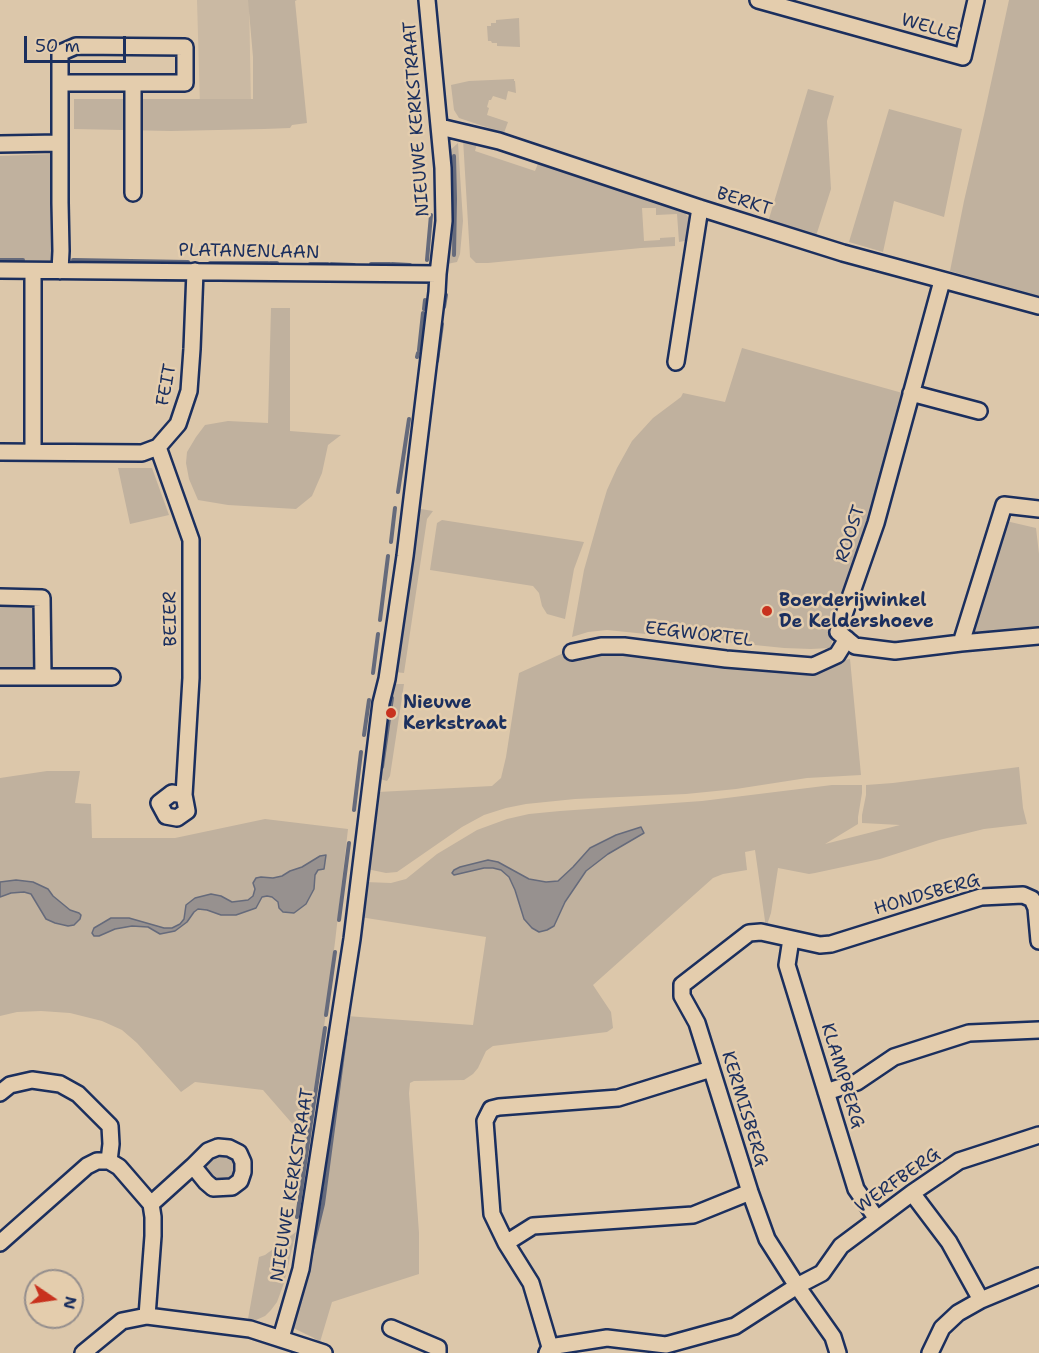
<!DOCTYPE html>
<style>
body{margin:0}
#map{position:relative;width:1039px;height:1353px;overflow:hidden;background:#dcc7aa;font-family:"Shantell Sans",sans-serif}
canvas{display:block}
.north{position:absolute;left:24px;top:1269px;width:60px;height:60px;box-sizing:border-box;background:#e4cdad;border:2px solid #948e8d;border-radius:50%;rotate:103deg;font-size:16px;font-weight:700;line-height:24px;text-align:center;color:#1b2f5e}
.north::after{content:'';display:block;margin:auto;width:21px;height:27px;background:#c8321e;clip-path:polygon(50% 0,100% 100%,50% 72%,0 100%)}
.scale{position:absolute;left:24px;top:36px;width:102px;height:27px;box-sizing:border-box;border:3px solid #1b2f5e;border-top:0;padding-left:8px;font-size:18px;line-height:21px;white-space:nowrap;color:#1b2f5e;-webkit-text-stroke:4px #e4cdad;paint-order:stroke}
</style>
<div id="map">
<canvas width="1039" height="1353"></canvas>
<div class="north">N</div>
<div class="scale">50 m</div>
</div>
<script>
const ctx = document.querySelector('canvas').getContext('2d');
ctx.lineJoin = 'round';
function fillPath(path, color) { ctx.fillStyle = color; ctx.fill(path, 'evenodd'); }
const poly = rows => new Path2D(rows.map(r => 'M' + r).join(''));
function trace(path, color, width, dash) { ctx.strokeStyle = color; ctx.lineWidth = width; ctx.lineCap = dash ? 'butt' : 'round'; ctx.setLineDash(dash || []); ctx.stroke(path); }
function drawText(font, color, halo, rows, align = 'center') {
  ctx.font = font + ' "Shantell Sans",sans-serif'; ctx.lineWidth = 5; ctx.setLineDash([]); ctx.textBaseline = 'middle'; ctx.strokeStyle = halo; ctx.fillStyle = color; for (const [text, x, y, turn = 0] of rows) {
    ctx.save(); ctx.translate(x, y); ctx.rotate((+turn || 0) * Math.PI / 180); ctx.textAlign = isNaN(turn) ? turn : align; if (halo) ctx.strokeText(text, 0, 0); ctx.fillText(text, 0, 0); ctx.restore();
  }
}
fillPath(poly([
 [197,0,249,0,251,105,200,106]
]), '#cab9a3');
fillPath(poly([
 [248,0,297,0,295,1,307,123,292,125,290,128,264,129,171,131,74,129,74,99,253,99,253,57],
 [1009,0,1039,0,1039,297,950,271,964,201,984,115],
 [519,18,520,47,497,46,497,43,492,43,491,41,488,41,487,26,491,26,491,23,496,23,496,20],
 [514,79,514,81,515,81,516,93,508,91,506,100,493,96,491,100,489,100,487,107,489,108,487,115,508,122,504,133,459,118,454,110,451,85,469,81],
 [808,89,834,96,827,121,831,189,816,236,768,222],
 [889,109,962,129,944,217,894,201,883,252,849,242],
 [463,139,478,140,475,151,535,171,539,161,675,207,684,212,689,218,691,228,690,240,679,242,677,214,656,215,656,208,642,208,644,241,660,240,660,238,675,237,675,246,641,248,488,263,476,263,470,257],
 [458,143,463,221,460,254,457,262,447,264,452,216,452,185,448,152],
 [53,154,54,263,0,263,0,156],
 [271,308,290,308,290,431,341,435,328,445,322,473,312,496,296,509,228,505,198,500,189,479,186,463,187,452,196,437,205,425,228,421,268,423],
 [742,348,906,394,894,443,830,648,811,649,784,648,607,630,588,632,572,637,584,570,601,510,607,490,617,468,632,441,653,418,681,397,683,393,725,402],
 [118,468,152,468,169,515,130,524],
 [415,508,433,511,427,519,404,673,394,672],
 [442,520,584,542,574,569,565,619,547,614,542,606,539,593,533,586,430,570,437,523],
 [1006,521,1036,528,1039,554,1039,632,971,635],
 [0,603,35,603,35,671,0,671],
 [585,646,826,668,844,660,850,659,861,775,807,778,736,789,686,794,575,799,526,804,506,808,484,815,462,827,397,872,386,873,367,869,378,792,492,786,501,778,506,757,519,673,568,651],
 [393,684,404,684,390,776,387,781,380,779],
 [1019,767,1023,808,1027,824,984,829,939,840,880,859,815,873,809,874,778,868,771,913,766,928,755,850,745,852,747,870,723,874,713,878,593,985,611,1012,613,1028,607,1032,493,1046,486,1051,478,1068,473,1074,464,1080,414,1081,410,1083,409,1093,419,1233,419,1274,332,1302,320,1342,312,1337,289,1326,305,1277,312,1246,326,1163,346,1016,473,1025,486,937,360,917,365,882,391,883,406,879,437,854,477,830,507,819,529,814,560,811,702,801,832,785,862,785,862,793,858,817,858,824,825,844,900,825,862,823,862,815,866,795,866,785,893,783],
 [616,835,639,836,608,854,586,871,565,902,555,925,532,928,525,919,515,890,509,877,501,870,493,868,484,868,454,875,460,867,488,860,498,862,529,879,546,882,558,881,573,867,590,848],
 [47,771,80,771,75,803,91,804,92,838,175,838,265,819,348,829,335,942,309,1143,263,1090,195,1082,181,1092,137,1043,122,1030,102,1021,70,1013,41,1011,17,1012,0,1016,0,897,11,893,24,892,31,894,38,904,79,913,70,910,53,896,48,889,16,880,0,882,0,778],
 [320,856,326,856,315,875,314,889,306,904,294,913,272,897,267,896,262,897,256,908,221,915,207,910,198,909,194,912,187,922,160,934,148,927,132,926,115,929,98,936,99,924,111,918,129,918,164,928,172,928,180,924,184,919,184,913,221,896,232,902,248,900,253,896,255,889,254,883,261,877,273,878,282,876,290,871,302,867],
 [217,1151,238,1158,237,1180,215,1184,205,1170,206,1164],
 [296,1232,284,1283,277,1302,271,1310,265,1316,256,1320,248,1319,259,1257,265,1255]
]), '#c0b19e');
const water = poly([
 [641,827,644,833,608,854,586,871,565,902,554,926,547,930,539,932,532,928,524,919,515,890,509,877,501,870,493,868,484,868,454,875,452,873,454,870,460,867,488,860,498,862,529,879,546,882,558,881,573,867,590,848,616,835,641,827],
 [326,855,324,869,318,870,315,875,314,889,306,904,294,913,283,912,279,908,278,902,272,897,267,896,262,897,256,908,236,915,221,915,207,910,198,909,194,912,187,922,175,931,160,934,148,927,132,926,115,929,99,936,94,936,92,933,94,928,111,918,129,918,164,928,172,928,180,924,184,919,186,905,195,898,211,894,221,896,232,902,248,900,253,896,255,889,253,883,256,878,261,877,273,878,282,876,290,871,302,867,320,856,326,855],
 [16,880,33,882,48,889,53,896,70,910,79,913,81,915,80,919,74,925,68,926,55,923,46,919,31,894,24,892,11,893,0,897,0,882,16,880]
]);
fillPath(water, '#97918f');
trace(water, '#656a7b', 1.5);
trace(poly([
 [454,156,455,199,454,255],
 [0,260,23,260],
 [73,260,188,262],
 [427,260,431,215],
 [210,263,268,263],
 [270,263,277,263],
 [310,264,328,264],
 [331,264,354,265],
 [371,264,390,264],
 [392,264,410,265],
 [0,278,23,278],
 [74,278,186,280],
 [444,307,446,295],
 [424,309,425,300],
 [419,350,423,313],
 [417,357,418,353],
 [437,361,442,324],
 [431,405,432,394],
 [398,492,409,419],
 [391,542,395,508],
 [380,620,388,556],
 [373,673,378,634],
 [364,735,369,700],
 [382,767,392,698],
 [354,810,361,752],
 [339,920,349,843],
 [326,1015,335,952],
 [297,1217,325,1028],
 [309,1262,323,1204,346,1031]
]), '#656a7b', 4);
const street = poly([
 [758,0,963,57,976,0],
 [440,127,499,141,700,208,843,253,1039,306],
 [0,144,60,143],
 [133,193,133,83],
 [0,270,438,274],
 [33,271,33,452],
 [60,271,61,251,60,203,60,53,76,46,185,47,185,83,60,83],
 [942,281,876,523,838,632,855,646,895,651,961,643,1039,636],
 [676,362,700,208],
 [911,393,979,411],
 [158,447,191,540,191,678,184,795,187,811,177,818,166,816,159,803,172,793,184,795],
 [0,452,142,453,158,447,178,424,189,391,192,349,195,271],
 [0,597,42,598,43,677],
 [961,643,1004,505,1039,509],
 [572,652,601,646,624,646,726,659,813,666,837,655,847,639],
 [0,677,112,677],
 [791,939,787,965,856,1189,877,1219],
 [826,1092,857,1082,894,1057,969,1033,1039,1030],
 [0,1093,10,1085,32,1080,60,1084,78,1094,110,1126,111,1144,109,1161],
 [218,1147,229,1148,239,1153,243,1162,243,1172,240,1181,232,1187,213,1188,206,1182,193,1166,208,1151,218,1147],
 [912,1193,949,1242,981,1300],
 [151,1204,193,1166],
 [0,1243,87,1166,97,1161,109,1161,119,1167,151,1204,153,1217,153,1236,147,1316],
 [506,1243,533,1226,693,1215,750,1192],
 [391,1328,438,1348,438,1353],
 [281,1338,301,1269,352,939,381,703,387,679,405,556,437,292,438,274,444,221,443,168,427,0],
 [550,1347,607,1338,666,1345,735,1326,797,1286,822,1273,841,1246,912,1193,959,1161,1039,1135],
 [83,1353,122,1321,147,1316,250,1329,324,1353],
 [547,1353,550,1347,531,1283,506,1243,492,1214,485,1121,491,1109,499,1107,618,1098,711,1069],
 [838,1353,833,1337,797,1286,767,1239,750,1192,697,1023,682,996,682,985,749,933,761,932,820,945,831,944,981,897,1023,895,1032,899,1036,908,1039,941],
 [930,1353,942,1328,958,1313,981,1300,1039,1276]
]);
trace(street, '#1b2f5e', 20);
trace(street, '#e4cdad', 15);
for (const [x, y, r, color] of [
 [767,611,6,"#c8321e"],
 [391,713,6,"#c8321e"]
]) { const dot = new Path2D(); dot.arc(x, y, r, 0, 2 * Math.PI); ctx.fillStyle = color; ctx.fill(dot); trace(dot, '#e4cdad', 2); }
drawText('18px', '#1b2f5e', '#e4cdad', [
 ["WELLE",929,28,16],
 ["NIEUWE KERKSTRAAT",417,119,-94],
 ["BERKT",744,202,18],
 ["PLATANENLAAN",249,252,1],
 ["FEIT",167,385,-79],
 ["ROOST",851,534,-72],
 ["BEIER",171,619,-91],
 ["EEGWORTEL",699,635,7],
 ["HONDSBERG",927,895,-16],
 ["KLAMPBERG",842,1076,73],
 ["KERMISBERG",744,1109,73],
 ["WERFBERG",898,1181,-35],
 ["NIEUWE KERKSTRAAT",293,1185,-81]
]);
drawText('bold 18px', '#1b2f5e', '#e4cdad', [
 ["Boerderijwinkel",779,601],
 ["De Keldershoeve",779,622],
 ["Nieuwe",403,703],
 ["Kerkstraat",403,724]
], 'left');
</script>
